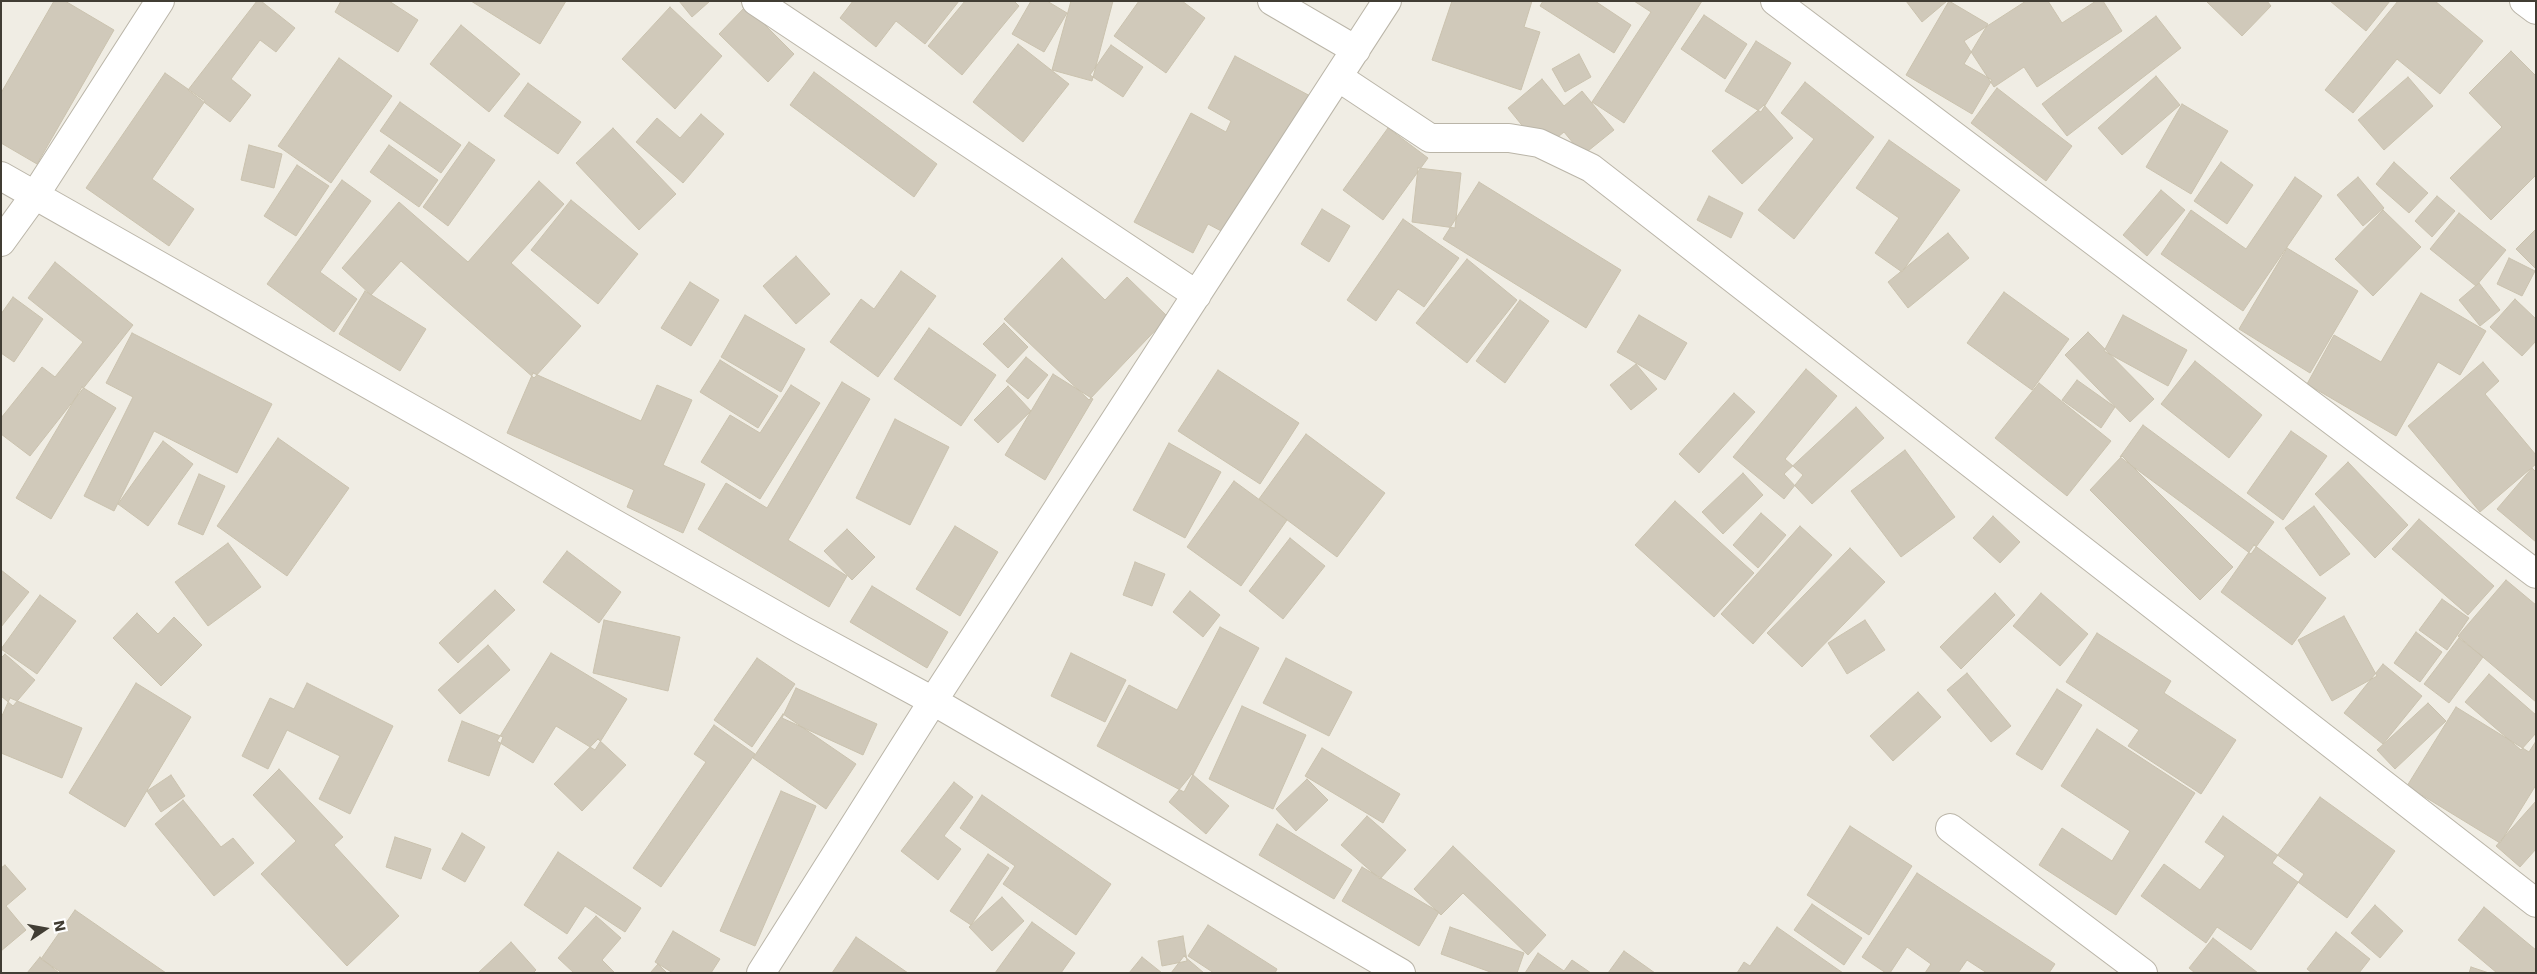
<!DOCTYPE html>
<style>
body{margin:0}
#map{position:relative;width:2537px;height:974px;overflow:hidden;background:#f0ede4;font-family:"DejaVu Sans",sans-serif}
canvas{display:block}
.frame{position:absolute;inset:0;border:2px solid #413d34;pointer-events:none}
.north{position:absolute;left:20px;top:904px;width:50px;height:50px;-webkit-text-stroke:4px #fff;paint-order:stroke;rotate:78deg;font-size:14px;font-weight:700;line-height:20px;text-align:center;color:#413d34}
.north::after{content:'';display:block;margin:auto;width:18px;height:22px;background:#413d34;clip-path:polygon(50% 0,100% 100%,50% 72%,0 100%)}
</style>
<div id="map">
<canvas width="2537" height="974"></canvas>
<div class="frame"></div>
<div class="north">N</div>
</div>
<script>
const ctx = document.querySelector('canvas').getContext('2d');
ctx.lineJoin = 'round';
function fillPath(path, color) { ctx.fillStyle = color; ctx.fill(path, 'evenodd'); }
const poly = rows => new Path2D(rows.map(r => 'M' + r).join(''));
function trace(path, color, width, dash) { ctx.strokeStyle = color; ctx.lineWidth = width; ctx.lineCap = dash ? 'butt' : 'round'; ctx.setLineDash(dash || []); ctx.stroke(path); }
const building = poly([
 [54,1,65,1,114,30,37,164,1,143,1,93,54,1],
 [257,1,261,1,295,28,276,52,260,40,231,79,251,95,230,122,188,90,257,1],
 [341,1,389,1,418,20,398,52,335,12,341,1],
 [471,1,566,1,540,44,471,1],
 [679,1,710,1,692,17,679,1],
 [853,1,959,1,925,44,896,21,876,47,840,18,853,1],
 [965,1,1014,1,1019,6,962,75,928,46,965,1],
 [1031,1,1047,1,1067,13,1044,52,1012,34,1031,1],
 [1071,1,1113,1,1092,81,1052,70,1071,1],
 [1139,1,1182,1,1205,18,1166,73,1114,36,1139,1],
 [1452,1,1532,1,1524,27,1540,32,1521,90,1432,60,1452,1],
 [1543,1,1595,1,1631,25,1614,53,1540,6,1543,1],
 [1634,1,1702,1,1624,123,1592,102,1651,12,1634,1],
 [1906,1,1947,1,1922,22,1906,1],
 [1949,1,1988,24,1964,64,1992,80,1972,114,1906,75,1949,1],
 [2026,1,2048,1,2062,23,2096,1,2103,1,2122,31,2037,87,2024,67,1994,87,1964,41,2026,1],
 [2206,1,2267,1,2271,6,2242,36,2206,1],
 [2330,1,2390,1,2366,31,2330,1],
 [2398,1,2435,1,2483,41,2440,94,2397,59,2353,113,2325,90,2398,1],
 [746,6,794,54,768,82,719,34,746,6],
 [670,7,722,56,675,109,622,59,670,7],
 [1704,15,1747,44,1725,79,1681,49,1704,15],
 [2156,16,2181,48,2067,136,2042,104,2156,16],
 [461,25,520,74,489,112,430,64,461,25],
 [1756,41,1791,63,1761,112,1725,91,1756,41],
 [1018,44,1069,84,1023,142,973,102,1018,44],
 [1111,45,1143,67,1123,97,1090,75,1111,45],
 [2511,51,2536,76,2536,175,2491,220,2450,178,2502,127,2469,93,2511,51],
 [1579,54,1591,77,1565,92,1552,69,1579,54],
 [1235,56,1314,98,1240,241,1208,224,1193,253,1134,222,1191,113,1226,132,1231,121,1208,108,1235,56],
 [339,58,392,96,331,183,278,146,339,58],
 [814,72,937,164,914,197,790,105,814,72],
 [165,73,205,101,152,179,194,209,169,246,86,188,165,73],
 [2156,76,2180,105,2122,155,2098,128,2156,76],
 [2408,77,2433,106,2384,150,2358,120,2408,77],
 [1542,79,1564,106,1582,91,1614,130,1583,155,1564,132,1542,150,1508,108,1542,79],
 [1805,82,1874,137,1794,239,1758,210,1814,139,1781,113,1805,82],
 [528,83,581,122,558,154,504,116,528,83],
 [1997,88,2072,146,2046,181,1971,123,1997,88],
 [400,102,461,145,441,173,380,131,400,102],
 [2182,104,2228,131,2191,194,2146,167,2182,104],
 [1764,105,1793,138,1742,184,1712,151,1764,105],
 [701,114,724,134,683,183,636,142,657,118,680,138,701,114],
 [613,128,676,194,639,230,576,163,613,128],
 [1388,128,1428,158,1383,220,1343,190,1388,128],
 [1889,140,1960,190,1902,272,1875,253,1899,218,1856,188,1889,140],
 [469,142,495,160,448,226,423,207,469,142],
 [249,145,282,154,274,188,241,180,249,145],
 [389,145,438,180,419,207,370,172,389,145],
 [2221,162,2253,185,2227,224,2194,201,2221,162],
 [2394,162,2428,193,2409,213,2376,184,2394,162],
 [297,165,329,186,296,236,264,216,297,165],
 [1418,168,1461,173,1455,228,1412,222,1418,168],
 [2295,177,2322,196,2243,311,2161,254,2191,210,2246,249,2295,177],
 [2358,177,2384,208,2363,226,2337,195,2358,177],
 [342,180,371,201,320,272,357,299,334,332,267,284,342,180],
 [539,181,564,204,511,263,581,326,534,378,401,261,371,295,342,268,399,202,468,262,539,181],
 [1479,182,1621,270,1586,328,1443,239,1479,182],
 [2161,190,2185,210,2147,256,2123,235,2161,190],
 [1709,196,1743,213,1731,238,1697,220,1709,196],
 [2437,196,2455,211,2432,237,2415,221,2437,196],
 [571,200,638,254,598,304,531,250,571,200],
 [1322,209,1350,226,1329,262,1301,244,1322,209],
 [2383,210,2421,247,2373,296,2335,259,2383,210],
 [2459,213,2506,250,2476,286,2430,249,2459,213],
 [1403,219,1459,258,1424,307,1398,289,1376,321,1347,300,1403,219],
 [2536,229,2536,269,2516,249,2536,229],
 [1948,233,1969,258,1908,308,1888,282,1948,233],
 [2287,248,2358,291,2310,373,2239,329,2287,248],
 [796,256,830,294,796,324,763,286,796,256],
 [1062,258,1105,300,1127,277,1168,317,1089,400,1004,319,1062,258],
 [2509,258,2535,271,2522,296,2497,284,2509,258],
 [1467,259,1517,300,1467,363,1416,323,1467,259],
 [55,262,133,325,30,456,1,434,1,418,42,367,55,377,83,342,28,298,55,262],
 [901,271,936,296,878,377,830,342,861,299,874,309,901,271],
 [690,282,719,300,691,346,661,328,690,282],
 [2479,283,2500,310,2480,326,2459,300,2479,283],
 [365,291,426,329,400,371,339,334,365,291],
 [2004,292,2069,339,2032,390,1967,343,2004,292],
 [2421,293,2486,331,2460,375,2438,362,2396,436,2307,384,2334,335,2381,362,2421,293],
 [13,297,43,319,14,362,1,353,1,314,13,297],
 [2515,299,2536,319,2536,341,2522,356,2490,327,2515,299],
 [1520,300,1549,321,1505,383,1476,361,1520,300],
 [745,315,805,349,781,392,721,357,745,315],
 [1639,315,1687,343,1665,380,1617,352,1639,315],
 [2123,315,2187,350,2168,386,2104,351,2123,315],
 [1004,323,1028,347,1008,368,983,344,1004,323],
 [929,328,996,375,961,426,894,379,929,328],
 [2088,332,2154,399,2130,422,2065,355,2088,332],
 [132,333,272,404,237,473,154,431,114,511,84,496,133,397,106,383,132,333],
 [1026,357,1048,375,1028,399,1006,381,1026,357],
 [720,360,778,396,758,428,700,392,720,360],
 [2195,361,2262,415,2229,458,2161,404,2195,361],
 [2483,362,2499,381,2485,394,2536,455,2536,464,2480,512,2408,426,2483,362],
 [1636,364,1657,389,1631,410,1610,385,1636,364],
 [1806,369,1837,396,1785,459,1803,475,1784,499,1733,457,1806,369],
 [1218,370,1299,423,1260,484,1178,431,1218,370],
 [533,373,641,421,657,385,692,400,663,465,705,484,683,533,627,507,634,490,507,433,533,373],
 [1053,374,1093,399,1045,480,1005,455,1053,374],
 [2077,380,2115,407,2101,428,2062,400,2077,380],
 [842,382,870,399,788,540,847,576,829,607,698,529,726,483,767,508,842,382],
 [2039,383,2111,441,2067,496,1995,438,2039,383],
 [791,385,820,403,760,499,701,462,730,415,760,433,791,385],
 [1008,386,1031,411,998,443,974,420,1008,386],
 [82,387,116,408,51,519,16,498,82,387],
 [1734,393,1755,412,1699,473,1679,454,1734,393],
 [1856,407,1884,438,1812,504,1784,474,1856,407],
 [895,419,949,447,910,525,856,498,895,419],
 [2143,425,2274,522,2251,554,2120,457,2143,425],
 [2291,431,2327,456,2283,520,2247,493,2291,431],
 [1306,434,1385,493,1337,557,1259,499,1306,434],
 [278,438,349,488,287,576,217,526,278,438],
 [163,441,193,464,148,526,118,504,163,441],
 [1169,443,1221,472,1185,538,1133,510,1169,443],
 [1905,450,1955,517,1901,557,1851,491,1905,450],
 [2122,456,2233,567,2200,600,2090,490,2122,456],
 [2348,462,2408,525,2375,558,2315,494,2348,462],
 [2532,468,2536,472,2536,542,2497,509,2532,468],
 [1743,473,1763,495,1723,534,1702,512,1743,473],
 [199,474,225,486,203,535,178,524,199,474],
 [1234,481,1287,520,1241,586,1187,547,1234,481],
 [1675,501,1754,573,1714,617,1635,545,1675,501],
 [2314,506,2350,554,2320,576,2285,528,2314,506],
 [1761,513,1786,535,1758,568,1733,545,1761,513],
 [1993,516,2020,542,2000,563,1973,538,1993,516],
 [2419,519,2494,586,2468,615,2392,549,2419,519],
 [955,526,998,552,960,616,916,589,955,526],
 [1800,526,1832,555,1753,644,1721,614,1800,526],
 [847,529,875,557,852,580,824,551,847,529],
 [1290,538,1325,566,1283,619,1249,591,1290,538],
 [228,543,261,587,208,626,175,582,228,543],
 [2254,545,2326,598,2292,645,2221,592,2254,545],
 [1850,548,1885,582,1802,667,1767,633,1850,548],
 [567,551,621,592,599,623,543,582,567,551],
 [1135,562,1165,574,1152,606,1123,595,1135,562],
 [1,570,29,592,1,627,1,570],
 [2506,580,2536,605,2536,702,2458,636,2506,580],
 [872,586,948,632,927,668,850,622,872,586],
 [495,590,515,610,458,663,439,643,495,590],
 [1190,591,1220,615,1203,637,1173,612,1190,591],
 [1995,593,2015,615,1961,669,1940,647,1995,593],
 [2041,593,2088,634,2060,666,2013,626,2041,593],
 [40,595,76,621,37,674,1,649,40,595],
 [2442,599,2469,618,2447,650,2419,630,2442,599],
 [137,613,158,634,174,617,202,645,161,686,113,638,137,613],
 [2344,616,2377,676,2332,701,2298,640,2344,616],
 [604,620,680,637,668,691,593,673,604,620],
 [1865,620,1885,650,1847,674,1828,643,1865,620],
 [1220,627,1259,648,1184,792,1097,746,1129,685,1177,710,1220,627],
 [2416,632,2442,652,2420,682,2394,663,2416,632],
 [2097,633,2171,681,2164,693,2236,740,2201,794,2128,746,2139,730,2066,682,2097,633],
 [2459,638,2483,657,2449,703,2424,684,2459,638],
 [488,645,510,670,460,714,438,690,488,645],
 [551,653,627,699,595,750,556,726,533,763,497,741,551,653],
 [1071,653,1126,680,1105,722,1051,696,1071,653],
 [5,654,35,680,13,706,1,696,1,658,5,654],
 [757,658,795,684,752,747,714,720,757,658],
 [1286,658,1352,692,1329,736,1263,703,1286,658],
 [2383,664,2422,696,2383,744,2344,713,2383,664],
 [1967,673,2011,726,1991,742,1947,690,1967,673],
 [2489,674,2536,715,2536,733,2521,750,2465,702,2489,674],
 [136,683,191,717,125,827,69,793,136,683],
 [307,683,393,726,350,814,319,799,340,756,287,730,268,769,242,756,270,698,294,709,307,683],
 [796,688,877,724,863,755,782,718,796,688],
 [2057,689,2082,705,2042,770,2016,754,2057,689],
 [1918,692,1941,717,1893,761,1870,736,1918,692],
 [10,698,82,728,62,778,1,753,1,718,10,698],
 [2428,703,2446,721,2395,769,2377,750,2428,703],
 [1242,706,1306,735,1273,809,1209,779,1242,706],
 [2456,707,2529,752,2536,741,2536,785,2500,843,2407,786,2456,707],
 [783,714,856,764,826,809,753,758,783,714],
 [462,721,503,737,489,776,448,761,462,721],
 [714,725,755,754,661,887,633,868,706,762,694,754,714,725],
 [2097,729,2195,793,2116,915,2039,865,2062,828,2112,861,2130,831,2061,786,2097,729],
 [598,739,626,765,582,811,554,784,598,739],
 [1322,748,1400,794,1383,823,1305,776,1322,748],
 [279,769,343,837,334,845,399,916,347,966,261,874,296,841,253,795,279,769],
 [1192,774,1229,806,1206,834,1169,802,1192,774],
 [171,775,185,796,161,812,147,791,171,775],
 [1307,779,1328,800,1296,831,1276,809,1307,779],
 [954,782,973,797,944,836,961,849,938,880,901,851,954,782],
 [781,791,816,806,755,946,720,931,781,791],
 [982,795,1111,884,1076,935,1003,884,1015,866,960,828,982,795],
 [2320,797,2395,851,2347,918,2272,863,2320,797],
 [183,800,221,847,233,838,254,863,214,896,155,824,183,800],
 [2536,801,2536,849,2520,867,2496,846,2536,801],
 [1367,816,1406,850,1380,879,1341,845,1367,816],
 [2223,816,2304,874,2251,950,2217,927,2206,943,2141,896,2164,864,2200,890,2225,856,2205,842,2223,816],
 [1277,824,1352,870,1334,899,1259,855,1277,824],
 [1850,826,1912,866,1869,935,1807,895,1850,826],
 [462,833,485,847,465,882,442,869,462,833],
 [395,837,431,849,421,879,386,867,395,837],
 [1453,846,1546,935,1528,955,1463,893,1441,915,1414,889,1453,846],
 [558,852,641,908,625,932,585,906,567,934,524,905,558,852],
 [988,854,1009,868,971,925,950,911,988,854],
 [5,865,26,889,6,906,26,930,1,951,1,868,5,865],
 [1362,867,1439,912,1419,946,1342,901,1362,867],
 [1917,873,2055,964,2049,973,1987,973,1967,960,1958,973,1925,973,1931,964,1907,947,1890,973,1886,973,1862,957,1917,873],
 [1002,897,1024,921,992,951,969,927,1002,897],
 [1812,904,1862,938,1844,965,1794,930,1812,904],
 [2375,905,2403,931,2380,958,2351,933,2375,905],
 [2484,907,2536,950,2536,973,2497,973,2458,940,2484,907],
 [75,910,166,973,62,973,41,959,75,910],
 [596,916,621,938,602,960,615,973,574,973,558,958,596,916],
 [1032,922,1075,953,1061,973,995,973,1032,922],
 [1208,925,1277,969,1275,973,1214,973,1188,956,1208,925],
 [1450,927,1524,953,1517,973,1493,973,1441,954,1450,927],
 [1777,927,1843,973,1737,973,1744,962,1750,966,1777,927],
 [673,931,720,959,711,973,673,973,655,962,673,931],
 [2336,932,2370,959,2359,973,2312,973,2307,969,2336,932],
 [1183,936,1187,961,1162,966,1158,941,1183,936],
 [856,937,908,973,832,973,856,937],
 [2213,938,2258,973,2195,973,2189,968,2213,938],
 [511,942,536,970,533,973,478,973,511,942],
 [1624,951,1655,973,1608,973,1624,951],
 [1538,953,1564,971,1572,960,1591,973,1525,973,1538,953],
 [1184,956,1204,973,1171,973,1184,956],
 [40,957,59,973,27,973,40,957],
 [1142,957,1162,973,1129,973,1142,957],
 [658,964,667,973,650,973,658,964],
 [2471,967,2489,973,2469,973,2471,967]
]);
fillPath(building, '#d0c9ba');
trace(building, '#cac2ae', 1);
const minor = poly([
 [756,1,1197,295],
 [1272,1,1356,50],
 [1775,1,2536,574],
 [2524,1,2536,10],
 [1338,77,1430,138,1509,138,1539,143,1591,168,2536,903],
 [1,176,802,630,933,701,1401,973],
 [1,242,35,195,160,1],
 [1950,828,2143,973],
 [761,973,933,701,1387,1]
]);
trace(minor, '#bab5a8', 30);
trace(minor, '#fff', 28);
</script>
